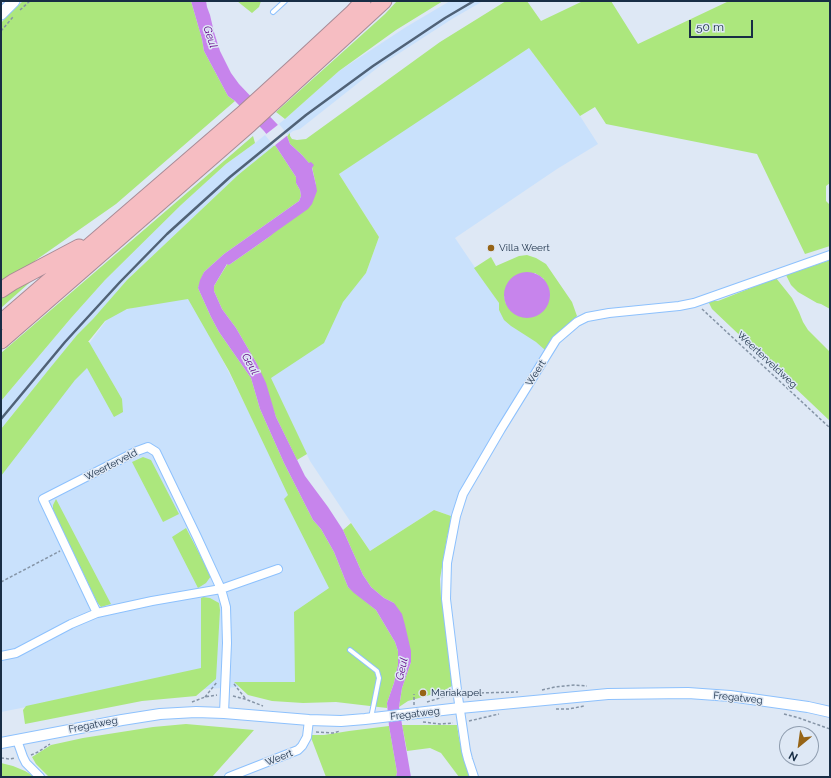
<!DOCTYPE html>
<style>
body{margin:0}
#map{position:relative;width:831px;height:778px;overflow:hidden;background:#dee8f5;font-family:Raleway,sans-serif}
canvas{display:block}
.frame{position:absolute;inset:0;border:2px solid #182d45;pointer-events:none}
.north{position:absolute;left:779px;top:726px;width:40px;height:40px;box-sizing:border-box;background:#dee8f5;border:1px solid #8f9daf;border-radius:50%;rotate:209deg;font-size:11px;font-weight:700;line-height:16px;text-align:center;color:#182d45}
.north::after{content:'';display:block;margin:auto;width:14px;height:18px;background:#966416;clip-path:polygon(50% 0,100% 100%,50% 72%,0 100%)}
.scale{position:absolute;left:689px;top:20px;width:64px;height:18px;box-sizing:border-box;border:2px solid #182d45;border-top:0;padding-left:5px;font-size:12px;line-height:14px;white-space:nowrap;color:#182d45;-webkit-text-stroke:3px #dee8f5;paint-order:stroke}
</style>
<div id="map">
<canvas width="831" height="778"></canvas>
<div class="frame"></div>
<div class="north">N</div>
<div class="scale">50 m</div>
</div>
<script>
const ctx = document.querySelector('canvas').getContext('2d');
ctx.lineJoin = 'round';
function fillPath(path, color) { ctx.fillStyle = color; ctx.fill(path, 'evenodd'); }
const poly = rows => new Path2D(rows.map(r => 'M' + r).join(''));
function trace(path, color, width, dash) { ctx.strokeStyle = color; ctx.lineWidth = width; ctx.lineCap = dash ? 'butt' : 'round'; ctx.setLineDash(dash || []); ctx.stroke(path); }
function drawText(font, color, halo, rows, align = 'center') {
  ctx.font = font + ' Raleway,sans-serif'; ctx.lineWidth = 3; ctx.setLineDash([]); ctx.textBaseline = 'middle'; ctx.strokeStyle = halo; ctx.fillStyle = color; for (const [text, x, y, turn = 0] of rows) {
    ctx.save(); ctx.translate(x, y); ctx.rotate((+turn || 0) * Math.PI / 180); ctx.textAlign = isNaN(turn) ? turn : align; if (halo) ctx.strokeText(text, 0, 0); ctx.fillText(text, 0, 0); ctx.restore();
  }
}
fillPath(poly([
 [450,1,483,1,452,19,381,65,300,129,293,131,238,175,127,280,93,320,77,335,1,429,1,401,71,318,105,280,181,205,226,164,255,143,285,119,339,71,406,27],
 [529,48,580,116,598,144,557,169,455,238,499,303,545,350,459,492,451,516,434,510,370,551,310,461,270,378,366,273,379,237,339,174,454,96],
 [188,292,305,522,331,589,299,683,72,698,1,712,1,462,111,314]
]), '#c9e1fc');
fillPath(poly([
 [23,1,191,1,202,39,204,51,228,96,235,101,116,204,36,260,29,268,1,285,1,23,8,15],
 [237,1,261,1,259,7,252,13],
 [397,1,443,1,396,30,339,71,285,119,276,112,385,14],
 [506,1,527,1,541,21,583,1,611,1,638,44,729,1,830,1,830,183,826,186,826,201,830,205,830,246,805,254,757,154,606,124,595,107,580,116,529,48,339,174,379,237,366,273,343,302,324,343,271,378,307,454,297,460,276,417,257,364,236,328,222,309,214,291,214,286,228,263,229,265,269,237,316,185,312,167,302,155,290,144,287,136,290,133,290,136,292,139,297,140,306,139,440,42],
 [253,136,255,143,226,164,181,205,105,280,71,318,1,401,1,353],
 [275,145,296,177,296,183,300,190,301,196,299,201,224,254,204,272,198,288,211,317,219,332,251,378,260,409,284,463,313,520,321,529,334,552,348,587,376,610,395,642,398,651,398,665,394,683,387,703,387,708,336,702,303,703,272,701,248,695,234,682,295,682,294,612,329,588,284,499,288,495,229,371,188,299,127,309,105,321,88,342,89,342,122,399,123,412,114,417,87,368,75,380,1,476,1,429,50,368,77,335,93,319,127,280,238,175],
 [527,255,536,258,546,264,572,302,577,316,545,350,536,342,511,326,504,320,499,310,499,303,474,268,491,257,496,266,519,256],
 [535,273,544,279,506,304,504,296],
 [830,260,830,309,821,304,817,303,798,292,791,285,786,275],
 [37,276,1,308,1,295],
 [776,278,792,298,799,312,803,322,808,330,830,352,830,421,712,309,708,301,718,301],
 [143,457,151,460,179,514,163,522,132,462],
 [56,499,111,604,101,607,97,602,53,510,53,505],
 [434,510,451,516,450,526,447,537,440,579,441,598,445,608,452,686,441,692,408,701,399,707,402,688,411,662,394,603,384,598,371,587,363,575,343,530,351,523,370,551],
 [186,528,211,576,206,583,198,588,172,537],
 [203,597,210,598,219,603,220,610,216,679,196,696,142,701,25,724,23,710,26,706,201,668,201,598],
 [186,724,254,730,212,777,196,777,191,776,172,777,49,777,36,764,32,757,51,745,83,738,153,727],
 [402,725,457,725,459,738,464,760,472,777,459,777,441,753,430,748,407,751],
 [389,726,397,772,396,777,326,777,310,735,324,735,349,731],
 [1,763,13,766,25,771,35,777,1,777]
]), '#ace77d');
fillPath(poly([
 [191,1,206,1,207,7,210,15,214,32,220,51,231,73,239,84,278,125,287,136,290,144,302,155,309,163,311,162,314,165,312,168,316,185,317,191,312,204,308,209,274,233,269,237,229,265,227,264,214,286,214,291,222,309,236,328,257,364,266,383,276,417,305,476,328,507,343,530,363,575,371,587,384,598,394,603,402,614,405,625,411,651,411,662,402,688,399,707,411,777,396,777,397,772,389,726,387,703,394,683,398,665,398,651,395,642,376,610,354,593,348,587,334,552,321,529,313,520,284,463,260,409,251,378,219,332,211,317,198,288,200,280,204,272,224,254,299,201,301,196,300,190,296,183,296,177,275,145,264,131,235,101,228,96,204,51,202,39],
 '504 295a23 23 0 1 1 46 0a23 23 0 1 1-46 0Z'
]), '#c784ec');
fillPath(poly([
 [279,124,288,135,274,146,265,135]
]), '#dee8f5');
const service = poly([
 [273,12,285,1],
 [350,650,377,671,379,678,371,718]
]);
const minor = poly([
 [97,613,43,499,137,451,148,447,156,452,197,537,221,589,226,607,227,643,224,713],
 [1,656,16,653,71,624,97,613,152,601,221,589,278,569],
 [17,740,23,757,26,763,40,777],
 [229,777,298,750,302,746,307,737,309,720],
 [474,777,468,759,466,751,457,690,446,599,447,563,456,516,463,494,501,429,556,340,577,322,587,317,609,313,679,306,694,303,830,255]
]);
const tertiary = poly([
 [1,743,122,720,160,714,196,712,224,713,309,720,341,721,365,719,460,708,608,694,688,693,730,696,808,707,830,712]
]);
const secondary = poly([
 [1,14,14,1]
]);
const motorway = poly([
 [1,290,13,282,79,247],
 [1,322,241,115,298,63,353,12,363,1],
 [1,341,250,124,384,1]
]);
trace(service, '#8dc1fd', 6);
trace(minor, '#8dc1fd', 10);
trace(tertiary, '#8dc1fd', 12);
trace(secondary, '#8dc1fd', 13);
trace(motorway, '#a88b96', 17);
trace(poly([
 [20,10,30,1],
 [1,31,13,17],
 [702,309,830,428],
 [1,582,60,551],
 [234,684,245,698],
 [542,690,555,687,575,685,587,686],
 [466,694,476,693,518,692],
 [233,696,245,699,263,706],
 [205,697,217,682],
 [192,702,205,697,217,695],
 [427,702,443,697,450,696],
 [414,705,414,694],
 [556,709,569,709,584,706],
 [784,714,799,718,830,729],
 [469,721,499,714],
 [423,722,440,724,453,723],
 [316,732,333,733,340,731],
 [31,755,38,752,50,744],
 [1,758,10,759,15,758]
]), '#8594a6', 1.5, [3, 2]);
trace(service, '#fff', 4);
trace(minor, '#fff', 8);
trace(tertiary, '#fff', 10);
trace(secondary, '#fff', 11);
trace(motorway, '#f6bdc2', 15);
trace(poly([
 [1,419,65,342,120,282,167,234,230,177,306,115,373,66,445,18,474,1]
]), '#506277', 2.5);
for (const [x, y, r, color] of [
 [491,248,4,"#966416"],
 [423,693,4,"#966416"]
]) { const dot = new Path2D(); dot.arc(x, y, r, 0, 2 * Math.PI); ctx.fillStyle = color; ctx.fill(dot); trace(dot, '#dee8f5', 1.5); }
drawText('10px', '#182d45', '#dee8f5', [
 ["Villa Weert",499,248],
 ["Mariakapel",431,693]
], 'left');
drawText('10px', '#182d45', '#dee8f5', [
 ["Weerterveldweg",767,360,43],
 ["Weert",536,373,-58],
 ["Weerterveld",111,465,-27],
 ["Fregatweg",738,698,6],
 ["Fregatweg",415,714,-7],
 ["Fregatweg",93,725,-11],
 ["Weert",279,758,-22]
]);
drawText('italic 11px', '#66068b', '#dee8f5', [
 ["Geul",210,37,72],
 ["Geul",250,364,61],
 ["Geul",402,669,-77]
]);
</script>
